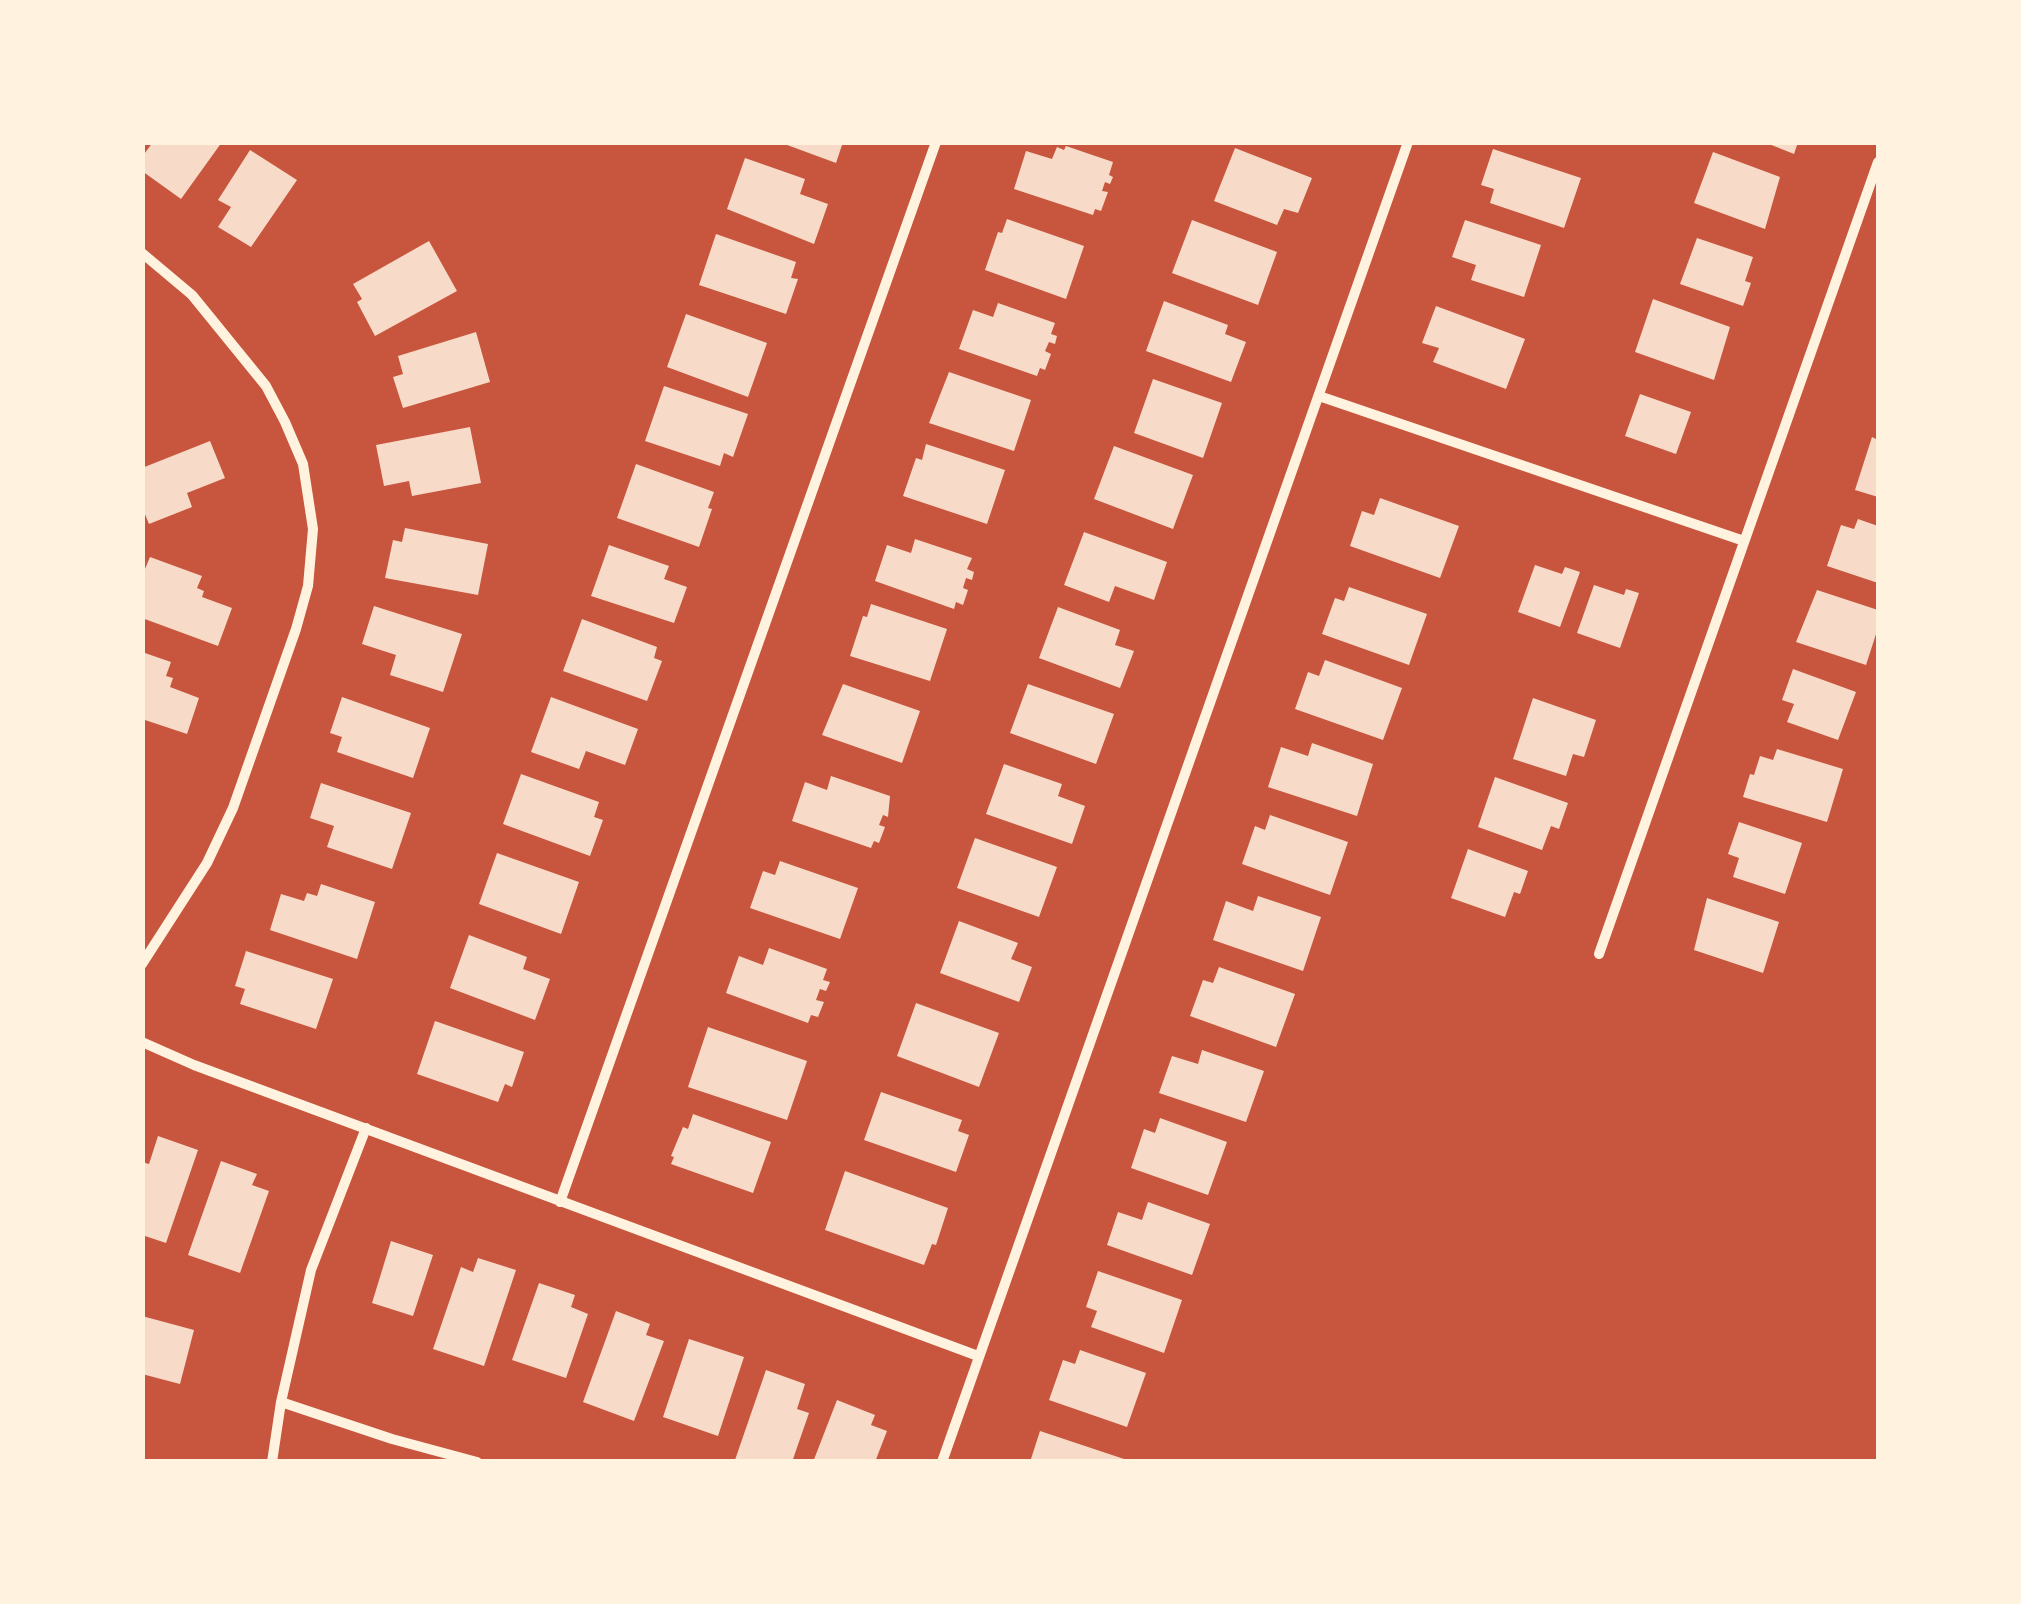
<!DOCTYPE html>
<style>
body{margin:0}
#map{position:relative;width:2021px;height:1604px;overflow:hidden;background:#c8553d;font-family:Quicksand,sans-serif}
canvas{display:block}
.frame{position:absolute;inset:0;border:145px solid #fff3e0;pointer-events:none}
</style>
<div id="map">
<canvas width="2021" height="1604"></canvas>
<div class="frame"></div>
</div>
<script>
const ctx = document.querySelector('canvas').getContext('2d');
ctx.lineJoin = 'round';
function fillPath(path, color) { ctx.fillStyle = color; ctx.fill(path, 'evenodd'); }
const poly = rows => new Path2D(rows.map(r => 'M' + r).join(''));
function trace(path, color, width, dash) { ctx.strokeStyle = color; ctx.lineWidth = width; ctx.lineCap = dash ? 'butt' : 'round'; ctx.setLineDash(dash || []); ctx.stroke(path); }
fillPath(poly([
 [153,142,222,142,181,199,142,171,142,157],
 [779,142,843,142,836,163],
 [1764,142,1798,142,1794,154],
 [1066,146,1113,162,1109,175,1113,177,1110,184,1105,182,1102,191,1108,192,1101,211,1095,209,1093,215,1014,189,1026,151,1052,159,1057,147,1064,150],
 [1235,148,1312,178,1298,213,1284,209,1277,225,1214,201],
 [1493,149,1581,178,1564,228,1490,203,1494,189,1481,185],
 [250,150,297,180,251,247,218,227,231,207,218,200],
 [1713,152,1780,177,1765,229,1694,203],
 [745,158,805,179,800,194,828,204,814,244,727,209],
 [1007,219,1084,246,1066,299,985,270,998,232,1002,233],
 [1192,220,1277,252,1258,305,1172,273],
 [1465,220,1541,245,1524,297,1471,280,1476,265,1452,257],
 [716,234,796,262,791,278,798,279,786,314,699,285],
 [1697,238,1753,257,1745,281,1751,283,1743,306,1680,284],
 [429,241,457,291,375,336,357,302,362,299,353,284],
 [1653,299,1730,327,1714,380,1635,352],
 [1164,301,1228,325,1225,334,1246,342,1231,382,1146,351],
 [998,303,1055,323,1051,334,1057,336,1055,344,1049,342,1045,351,1051,354,1045,370,1040,368,1037,376,959,349,973,310,993,317],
 [1436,306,1525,339,1506,389,1433,362,1439,348,1422,343],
 [686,314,767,343,748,397,667,367],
 [476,332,490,382,403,408,393,377,403,374,398,356],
 [949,372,1031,400,1014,451,929,423],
 [1153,379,1222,403,1203,458,1134,433],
 [664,386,748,414,733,457,724,453,720,466,645,441],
 [1640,394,1691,412,1676,454,1625,436],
 [470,427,481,483,412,496,409,481,384,486,376,445],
 [1872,437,1878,440,1878,497,1855,490],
 [210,441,225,478,187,493,192,507,149,524,142,507,142,468],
 [926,444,1005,470,987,524,903,496,916,458,922,460],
 [1114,446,1193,475,1173,529,1094,499],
 [636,464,714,492,708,508,712,509,699,547,617,518],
 [1380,498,1459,526,1440,578,1350,546,1362,511,1374,515],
 [1858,519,1878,526,1878,583,1827,566,1841,525,1854,529],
 [405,528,488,544,478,595,385,578,393,540,402,542],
 [1084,532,1167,562,1154,600,1115,586,1109,602,1064,585],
 [915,539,972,558,967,569,974,572,972,580,966,578,963,588,968,590,963,605,956,602,954,609,875,581,887,545,911,553],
 [609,545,669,566,664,579,687,587,674,623,591,596],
 [150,557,202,576,197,588,204,591,202,597,232,608,218,646,142,618,142,576],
 [1535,565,1562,574,1565,567,1580,572,1560,627,1518,612],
 [1594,585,1624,595,1626,589,1639,593,1620,648,1577,633],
 [1349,587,1427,614,1409,665,1322,634,1335,598,1344,601],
 [1817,590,1878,610,1878,628,1866,665,1796,642],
 [871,604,947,629,930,681,850,656,863,616,867,617],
 [374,606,462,634,443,692,390,675,396,655,362,644],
 [1058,607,1120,630,1115,645,1134,651,1120,688,1039,658],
 [582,619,657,647,654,658,662,661,647,701,563,671],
 [142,652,171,662,166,676,173,678,170,687,199,698,187,734,142,719],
 [1325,660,1402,688,1383,740,1295,709,1308,672,1319,676],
 [1793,669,1856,692,1838,740,1787,722,1794,704,1782,700],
 [843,684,920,711,902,763,822,735],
 [1028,684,1114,714,1096,764,1010,733],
 [342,697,430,728,413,778,337,752,342,737,330,733],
 [551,697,638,729,625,765,586,751,579,769,531,752],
 [1533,698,1596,720,1584,757,1573,754,1566,776,1513,759],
 [1312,743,1373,764,1357,816,1268,787,1281,747,1308,756],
 [1777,749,1843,769,1827,822,1743,797,1750,774,1754,775,1760,756,1773,760],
 [1004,764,1062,784,1058,796,1085,806,1072,844,986,814],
 [521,774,599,802,594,817,603,820,590,856,503,824],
 [831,776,890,796,888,817,883,815,879,825,885,827,879,843,874,841,871,848,792,821,805,782,827,790],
 [1495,777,1568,803,1559,829,1551,826,1542,850,1478,827],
 [321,783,411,813,392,869,327,847,334,826,310,818],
 [1270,815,1348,842,1330,895,1242,864,1255,826,1265,830],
 [1739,822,1802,843,1785,894,1733,877,1739,858,1728,854],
 [975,838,1057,867,1039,917,957,888],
 [1468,849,1528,871,1520,894,1514,892,1505,917,1451,898],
 [497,853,579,882,561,934,479,904],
 [780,861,858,888,840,939,750,908,763,871,775,875],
 [321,884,375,902,357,959,270,930,281,894,304,901,307,893,317,896],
 [1258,896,1321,917,1303,971,1213,940,1226,901,1253,911],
 [1707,898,1779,922,1763,973,1694,950],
 [959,921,1018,943,1011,959,1032,967,1019,1002,940,973],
 [469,935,527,957,523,969,550,979,535,1020,450,988],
 [769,948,827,969,823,980,830,982,826,991,820,989,816,1000,824,1002,818,1017,811,1015,808,1023,726,993,739,956,763,965],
 [246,951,333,979,316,1029,240,1004,245,989,235,986],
 [1219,967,1295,994,1276,1047,1190,1016,1203,980,1213,983],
 [916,1003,999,1033,979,1087,897,1056],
 [435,1021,524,1052,512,1087,505,1084,498,1102,417,1074],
 [708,1027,807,1061,787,1120,688,1087],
 [1202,1050,1264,1071,1246,1122,1159,1093,1172,1056,1198,1064],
 [881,1092,962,1120,958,1131,969,1135,956,1172,864,1140],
 [693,1114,771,1142,753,1193,671,1164,674,1157,671,1156,683,1127,688,1129],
 [1160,1118,1227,1142,1208,1195,1131,1168,1144,1129,1155,1133],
 [158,1136,198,1150,166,1243,142,1235,142,1162,149,1164],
 [221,1161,257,1174,252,1185,269,1191,240,1273,188,1255],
 [845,1171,948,1208,936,1245,932,1244,924,1265,825,1230],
 [1148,1202,1210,1224,1192,1275,1107,1245,1118,1212,1142,1220],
 [391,1241,433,1255,413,1316,372,1303],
 [478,1258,516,1270,484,1366,433,1349,461,1267,473,1272],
 [1098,1271,1182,1300,1164,1353,1091,1327,1097,1311,1086,1307],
 [539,1283,575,1295,571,1307,588,1314,566,1378,512,1360],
 [616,1311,650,1324,646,1335,664,1341,634,1421,583,1402],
 [142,1316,194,1330,180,1384,142,1374],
 [689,1339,744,1357,718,1436,663,1417],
 [1080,1350,1146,1373,1127,1427,1049,1400,1063,1360,1075,1364],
 [766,1370,805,1384,797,1409,809,1413,792,1462,735,1460],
 [837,1400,875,1415,871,1425,887,1431,875,1462,813,1462],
 [1040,1431,1130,1461,1130,1462,1030,1462]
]), '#f7dbc8');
trace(poly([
 [142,253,192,295,266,386,285,422,303,464,313,529,308,586,296,629,233,808,207,863,142,964],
 [1319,396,1744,541],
 [1599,954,1878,162],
 [142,1042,194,1065,978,1356],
 [560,1202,936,142],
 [281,1402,392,1439,477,1462],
 [272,1462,281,1402,311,1270,366,1128],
 [942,1462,1408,142]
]), '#fff3e0', 10);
</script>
